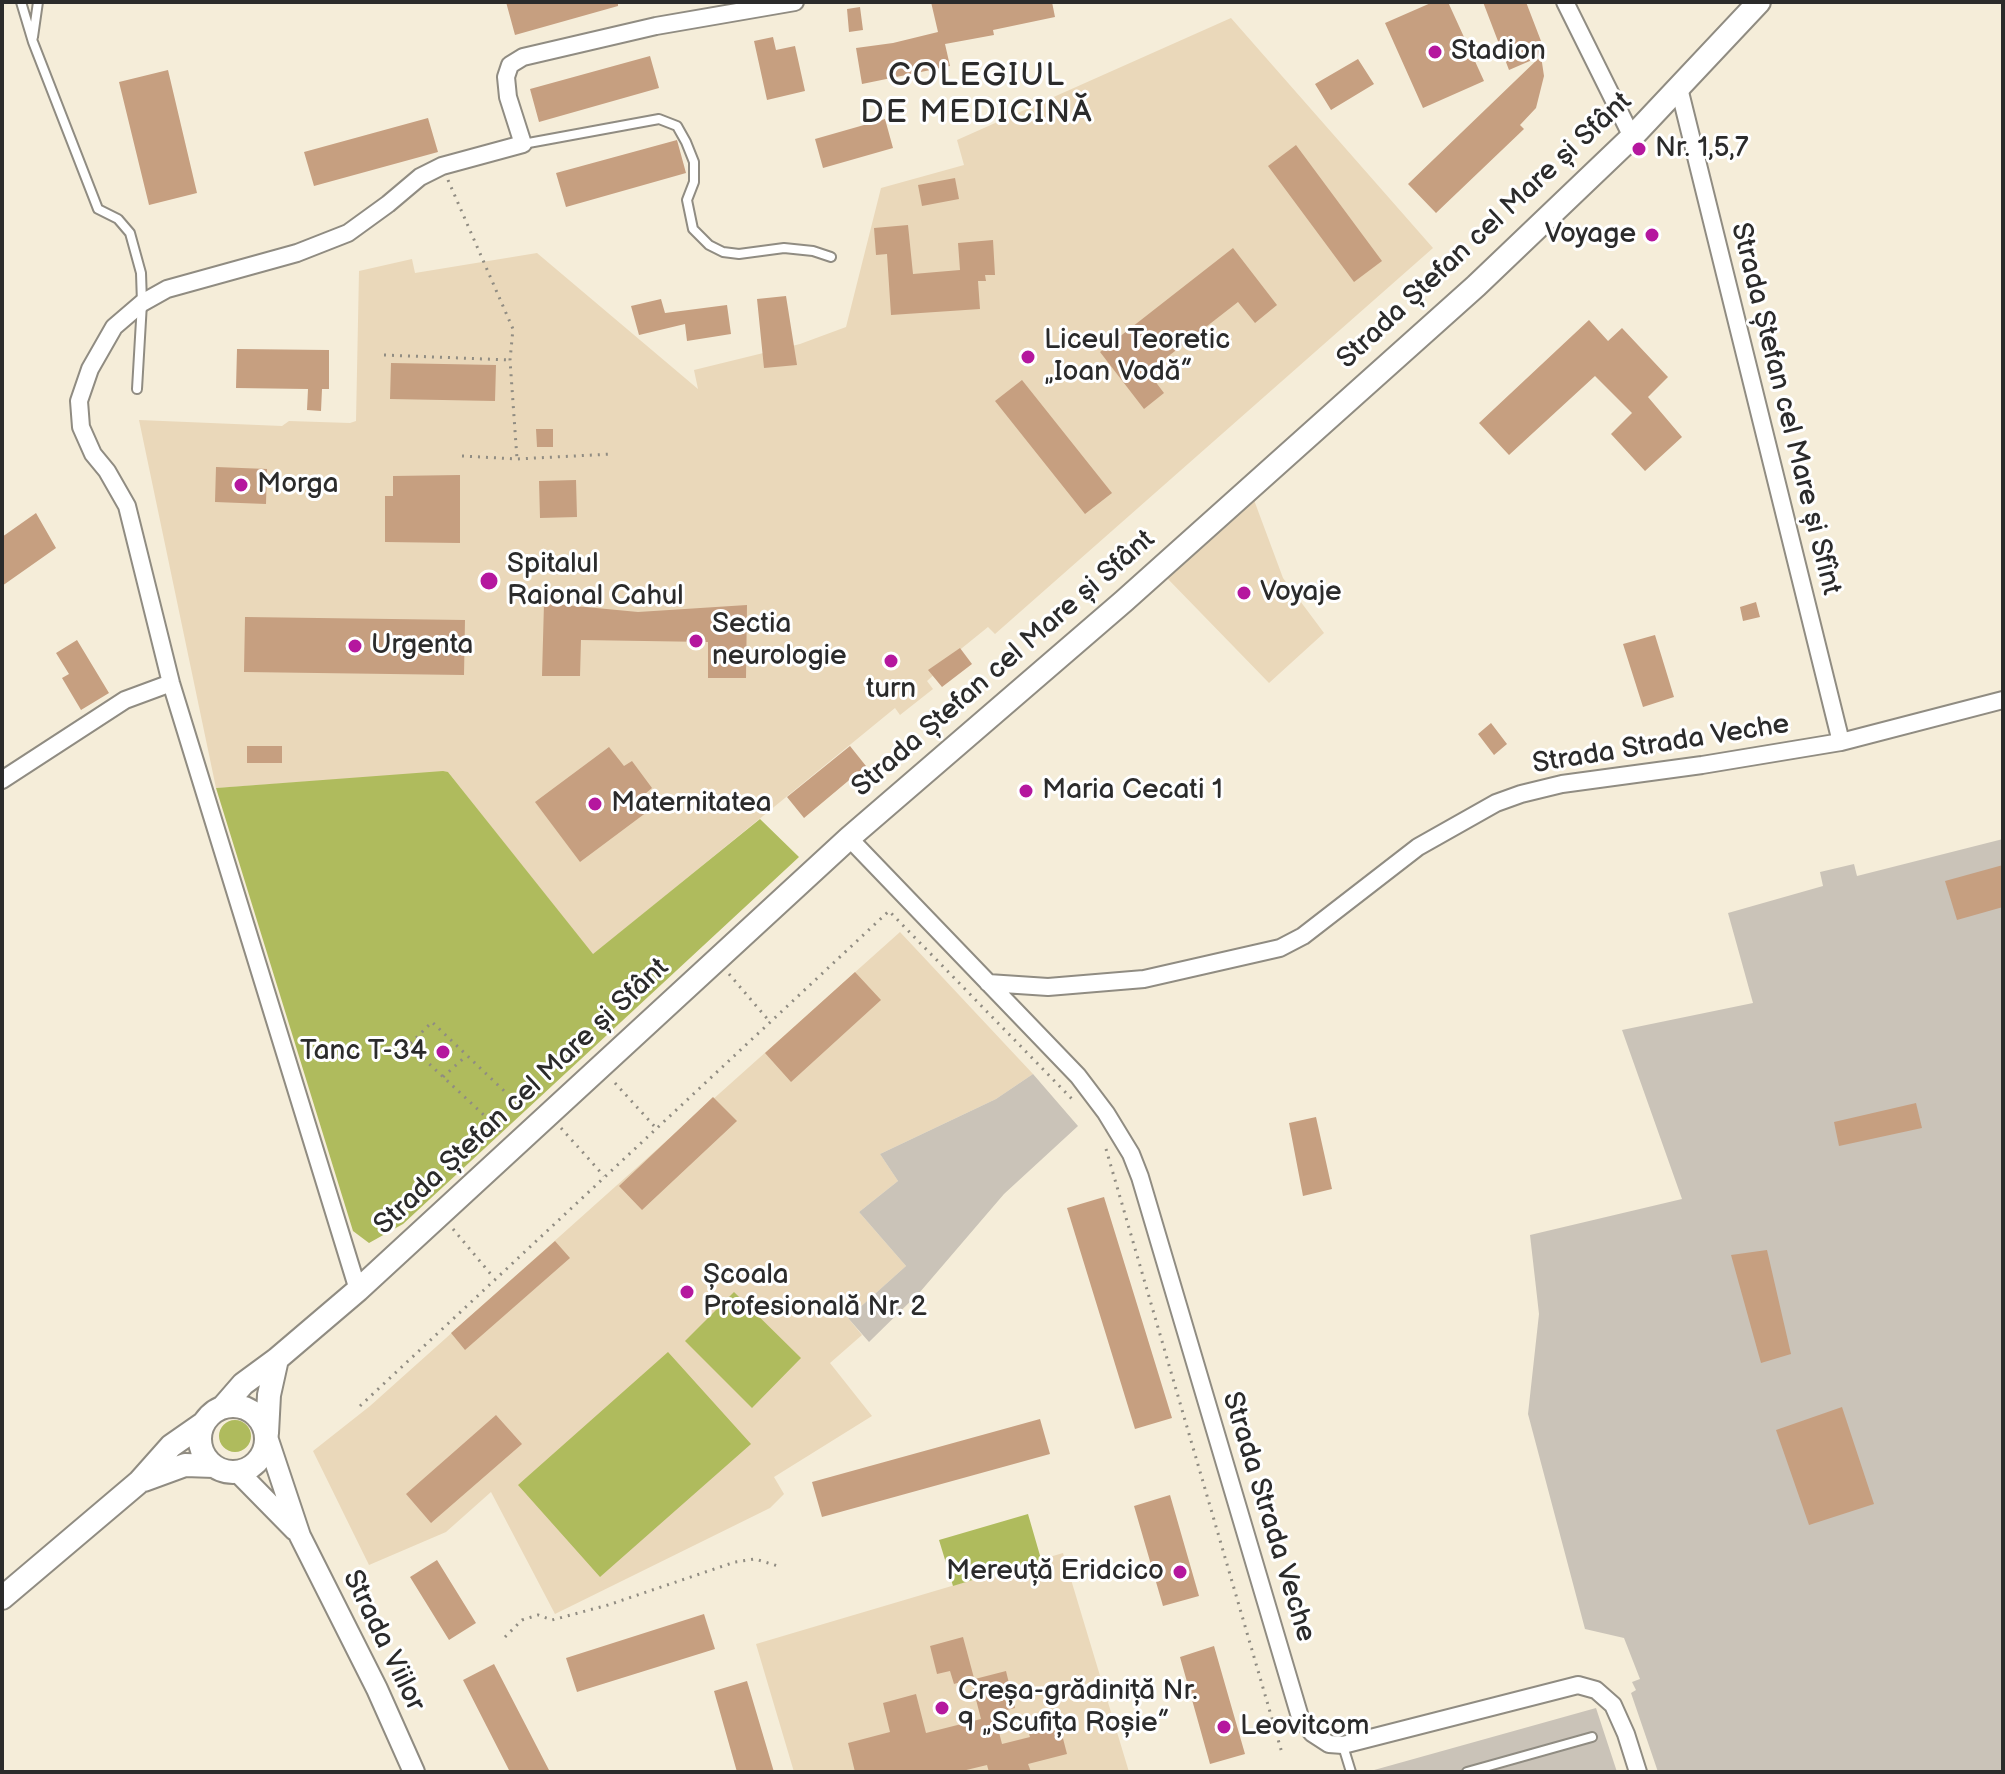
<!DOCTYPE html>
<meta charset="utf-8">
<style>
body{margin:0}
#map{position:relative;width:2005px;height:1774px;overflow:hidden;background:#f5edd9;font-family:"Balsamiq Sans",sans-serif}
canvas{display:block}
.frame{position:absolute;inset:0;border:4px solid #2b2b2b;pointer-events:none}
</style>
<div id="map">
<canvas width="2005" height="1774"></canvas>
<div class="frame"></div>
</div>
<script>
const ctx = document.querySelector('canvas').getContext('2d');
ctx.lineJoin = 'round';
function fillPath(path, color) { ctx.fillStyle = color; ctx.fill(path, 'evenodd'); }
const poly = rows => new Path2D(rows.map(r => 'M' + r).join(''));
function trace(path, color, width, dash) { ctx.strokeStyle = color; ctx.lineWidth = width; ctx.lineCap = dash ? 'butt' : 'round'; ctx.setLineDash(dash || []); ctx.stroke(path); }
function drawText(font, color, halo, rows, align = 'center') {
  ctx.font = font + ' "Balsamiq Sans",sans-serif'; ctx.lineWidth = 6; ctx.setLineDash([]); ctx.textBaseline = 'middle'; ctx.strokeStyle = halo; ctx.fillStyle = color; for (const [text, x, y, turn = 0] of rows) {
    ctx.save(); ctx.translate(x, y); ctx.rotate((+turn || 0) * Math.PI / 180); ctx.textAlign = isNaN(turn) ? turn : align; if (halo) ctx.strokeText(text, 0, 0); ctx.fillText(text, 0, 0); ctx.restore();
  }
}
fillPath(poly([
 [1231,18,1433,248,995,634,988,627,946,661,947,663,927,681,933,689,900,715,895,708,593,955,448,772,216,788,139,420,282,426,289,421,350,423,356,421,359,271,412,259,415,273,537,253,698,389,694,370,800,344,846,327,881,188,964,165,957,140],
 [1254,500,1283,578,1324,633,1269,683,1166,577],
 [900,932,1033,1074,996,1099,880,1154,898,1181,859,1212,906,1266,848,1318,862,1335,830,1363,872,1416,774,1477,784,1494,770,1508,555,1614,491,1492,446,1532,369,1565,313,1451,370,1406],
 [1063,1553,1129,1772,794,1772,756,1644]
]), '#ead8ba');
fillPath(poly([
 [2003,839,2003,1772,1658,1772,1631,1693,1636,1690,1632,1682,1640,1679,1624,1638,1585,1629,1528,1414,1539,1314,1530,1235,1682,1199,1622,1030,1753,1003,1728,913,1823,886,1820,872,1854,864,1857,876],
 [1033,1074,1078,1126,1004,1194,920,1292,869,1342,848,1318,906,1266,859,1212,898,1181,880,1154,996,1099],
 [1596,1708,1617,1772,1367,1772]
]), '#cac3b8');
fillPath(poly([
 [443,771,448,772,593,954,760,819,799,857,403,1224,369,1243,353,1231,216,788],
 [734,1292,801,1358,752,1408,685,1341],
 [668,1352,751,1444,600,1577,518,1485],
 '219 1436a16 16 0 1 1 32 0a16 16 0 1 1-32 0Z',
 [1028,1514,1041,1559,953,1586,939,1540]
]), '#afbb5d');
fillPath(poly([
 [506,2,618,2,618,6,515,35],
 [931,2,1052,2,1055,17,993,30,994,35,945,44,950,66,862,84,856,48,893,43,938,32],
 [1433,2,1448,2,1484,81,1423,108,1385,23],
 [1483,2,1526,2,1546,54,1509,70],
 [860,7,863,30,849,32,847,9],
 [773,37,776,50,795,46,805,91,767,100,754,41],
 [650,56,659,88,539,122,530,89],
 [1541,56,1544,76,1536,108,1520,125,1524,129,1436,213,1408,184],
 [1358,59,1374,84,1331,110,1315,84],
 [168,70,197,193,149,205,119,82],
 [428,118,438,152,314,186,304,152],
 [885,119,893,148,823,168,815,139],
 [677,140,686,173,566,207,556,173],
 [1296,145,1382,261,1354,282,1268,166],
 [955,178,959,199,922,206,918,185],
 [908,225,913,274,960,270,958,243,993,240,995,275,985,275,986,281,978,281,980,309,891,315,887,254,876,255,874,228],
 [1233,248,1277,305,1255,323,1238,302,1148,372,1164,393,1144,409,1100,352],
 [786,296,797,365,764,368,757,299],
 [661,299,665,313,727,305,731,334,687,341,685,324,639,335,631,306],
 [1589,320,1608,341,1622,328,1668,377,1648,397,1682,437,1645,471,1611,434,1632,413,1595,376,1509,455,1479,423],
 [237,349,329,350,329,389,322,389,321,411,307,410,308,389,236,388],
 [391,363,496,365,495,401,390,399],
 [1022,380,1112,493,1085,514,995,401],
 [536,429,553,429,553,447,537,447],
 [216,467,267,469,266,504,215,502],
 [460,475,460,543,385,542,385,496,393,496,393,476],
 [576,480,577,517,540,518,539,481],
 [36,513,56,548,2,586,2,537],
 [1756,602,1760,617,1743,621,1740,607],
 [544,603,638,612,747,605,746,678,708,678,708,642,581,640,580,676,542,676],
 [245,617,465,620,464,675,244,672],
 [1655,635,1674,697,1643,707,1623,644],
 [77,640,109,693,81,710,62,678,69,674,56,653],
 [960,648,972,664,942,687,928,670],
 [1491,723,1507,744,1494,755,1478,734],
 [247,746,282,746,282,763,247,763],
 [850,746,866,766,804,818,787,797],
 [609,747,624,766,632,761,652,788,645,794,655,806,580,862,535,802],
 [2003,865,2003,907,1957,920,1945,881],
 [855,972,881,1000,791,1082,765,1053],
 [713,1097,737,1121,642,1210,619,1186],
 [1916,1103,1922,1128,1839,1146,1834,1122],
 [1316,1117,1332,1189,1303,1196,1289,1123],
 [1104,1197,1172,1418,1135,1429,1067,1208],
 [555,1241,570,1258,465,1350,451,1333],
 [1767,1250,1791,1354,1761,1363,1731,1255],
 [1842,1407,1874,1504,1809,1525,1776,1430],
 [496,1415,522,1444,431,1523,406,1494],
 [1040,1419,1050,1454,822,1517,812,1482],
 [1170,1495,1199,1596,1163,1606,1134,1506],
 [437,1560,476,1623,449,1640,410,1577],
 [704,1614,715,1649,577,1692,566,1658],
 [963,1637,974,1678,954,1684,950,1671,937,1674,930,1646],
 [1214,1646,1245,1754,1210,1764,1180,1657],
 [494,1664,550,1772,510,1772,463,1680],
 [1006,1671,1015,1708,994,1713,1002,1744,1030,1737,1027,1727,1058,1719,1067,1754,1028,1764,1031,1772,989,1772,987,1765,958,1772,855,1772,848,1743,890,1732,883,1703,916,1694,926,1733,981,1719,971,1680],
 [747,1681,774,1772,737,1772,714,1691]
]), '#c69f80');
const service = poly([
 [21,2,33,42,98,209,118,219,130,233,141,273,142,303,137,389],
 [33,37,38,2],
 [523,144,659,119,677,126,686,142,694,162,694,182,687,200,693,229,709,245,723,252,739,254,784,248,813,251,831,257],
 [1343,1746,1351,1772],
 [1467,1772,1592,1737]
]);
const minor = poly([
 [1565,2,1632,137],
 [1679,88,1841,742],
 [2,780,125,700,171,683],
 [849,838,1078,1076,1106,1113,1131,1154,1140,1177,1300,1717,1312,1733,1329,1744,1343,1745,1578,1685,1596,1690,1613,1705,1626,1734,1638,1772],
 [988,983,1048,987,1144,979,1280,948,1303,936,1418,847,1496,803,1521,794,1562,784,1702,765,1841,742,2003,700],
 [358,1290,171,683,127,506,107,471,93,454,81,427,79,401,90,369,114,327,142,303,167,289,297,253,348,233,388,204,420,177,442,166,523,144,508,97,506,77,510,65,523,57,656,26,795,2]
]);
const tertiary = poly([
 [267,1437,300,1536,377,1689,414,1772],
 [238,1472,295,1530]
]);
const secondary = poly([
 '200 1439a33 33 0 1 1 66 0a33 33 0 1 1-66 0Z',
 [223,1407,243,1384,277,1359,358,1290,849,838,1124,601,1476,286,1632,137,1759,2],
 [267,1433,269,1395,277,1359],
 [144,1480,185,1465,214,1466],
 [2,1598,139,1482,171,1446,204,1423]
]);
trace(service, '#908c82', 12);
trace(minor, '#908c82', 20);
trace(tertiary, '#908c82', 24);
trace(secondary, '#908c82', 26);
trace(poly([
 [448,180,513,329,510,360,517,459],
 [384,355,510,360],
 [462,456,517,459,612,454],
 [729,974,770,1022],
 [443,1077,466,1056],
 [615,1083,656,1128],
 [561,1128,604,1176],
 [501,1131,409,1045,432,1022,523,1109],
 [1106,1149,1282,1753],
 [453,1229,494,1278],
 [360,1406,889,911,1073,1100],
 [505,1637,522,1620,538,1615,552,1620,608,1605,735,1562,755,1559,778,1566]
]), '#908c82', 3, [2, 6]);
trace(service, '#fff', 8);
trace(minor, '#fff', 16);
trace(tertiary, '#fff', 20);
trace(secondary, '#fff', 22);
for (const [x, y, r, color] of [
 [1435,52,8,"#b5179e"],
 [1639,149,8,"#b5179e"],
 [1652,235,8,"#b5179e"],
 [1028,357,8,"#b5179e"],
 [241,485,8,"#b5179e"],
 [489,581,10,"#b5179e"],
 [1244,593,8,"#b5179e"],
 [696,641,8,"#b5179e"],
 [355,646,8,"#b5179e"],
 [891,661,8,"#b5179e"],
 [1026,791,8,"#b5179e"],
 [595,804,8,"#b5179e"],
 [443,1052,8,"#b5179e"],
 [687,1292,8,"#b5179e"],
 [1180,1572,8,"#b5179e"],
 [942,1708,8,"#b5179e"],
 [1224,1727,8,"#b5179e"]
]) { const dot = new Path2D(); dot.arc(x, y, r, 0, 2 * Math.PI); ctx.fillStyle = color; ctx.fill(dot); trace(dot, '#fff', 3); }
drawText('28px', '#2b2b2b', '#fff', [
 ["Stadion",1451,52],
 ["Nr. 1,5,7",1655,149],
 ["Voyage",1636,235,"right"],
 ["Liceul Teoretic",1044,341],
 ["„Ioan Vodă”",1044,373],
 ["Morga",257,485],
 ["Spitalul",507,565],
 ["Raional Cahul",507,597],
 ["Voyaje",1260,593],
 ["Sectia",712,625],
 ["neurologie",712,657],
 ["Urgenta",371,646],
 ["turn",891,690,"center"],
 ["Maria Cecati 1",1042,791],
 ["Maternitatea",611,804],
 ["Tanc T-34",427,1052,"right"],
 ["Școala",703,1276],
 ["Profesională Nr. 2",703,1308],
 ["Mereuță Eridcico",1164,1572,"right"],
 ["Creșa-grădiniță Nr.",958,1692],
 ["9 „Scufița Roșie”",958,1724],
 ["Leovitcom",1240,1727]
], 'left');
drawText('28px', '#2b2b2b', '#fff', [
 ["Strada Ștefan cel Mare și Sfânt",1485,231,-43],
 ["Strada Ștefan cel Mare și Sfînt",1785,409,76],
 ["Strada Ștefan cel Mare și Sfânt",1004,664,-41],
 ["Strada Strada Veche",1661,745,-9],
 ["Strada Ștefan cel Mare și Sfânt",522,1097,-43],
 ["Strada Strada Veche",1268,1517,73],
 ["Strada Viilor",383,1641,64]
]);
ctx.letterSpacing = '2px';
drawText('32px', '#2b2b2b', '#fff', [
 ["COLEGIUL",977,77],
 ["DE MEDICINĂ",977,114]
]);
ctx.letterSpacing = '0px';
</script>
